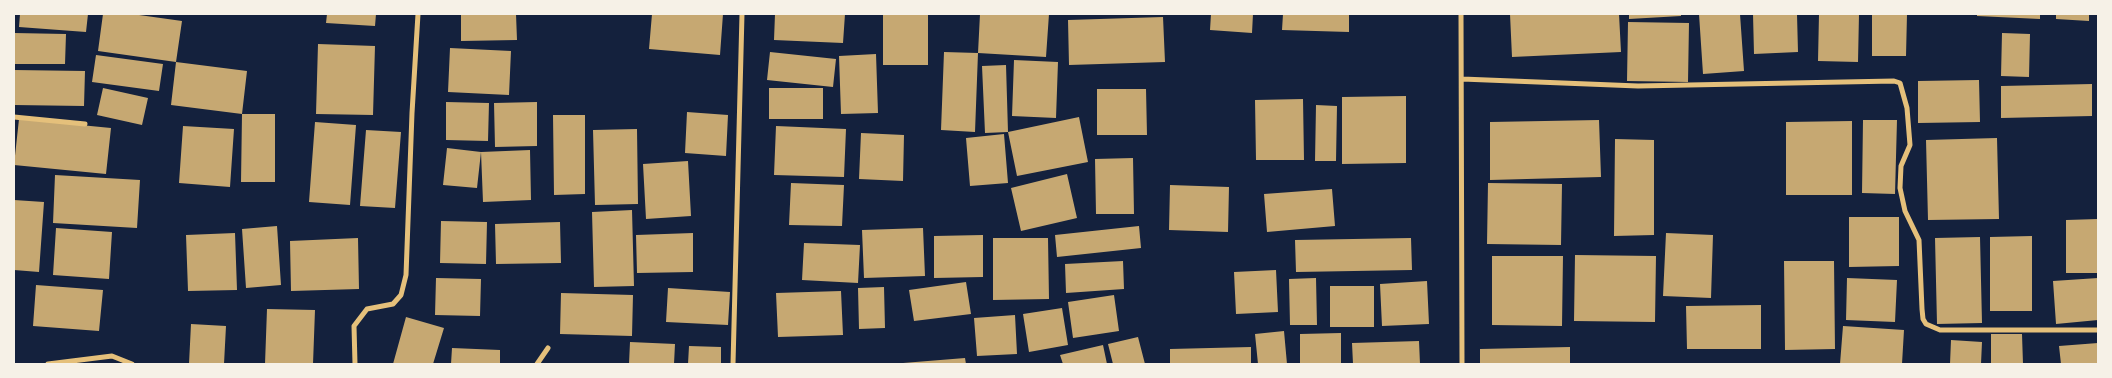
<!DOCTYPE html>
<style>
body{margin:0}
#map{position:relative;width:2112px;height:378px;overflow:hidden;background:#14213d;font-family:Cabin,sans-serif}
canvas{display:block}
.frame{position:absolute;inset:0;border:15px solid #f6f1e7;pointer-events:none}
</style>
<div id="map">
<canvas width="2112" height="378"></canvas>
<div class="frame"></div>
</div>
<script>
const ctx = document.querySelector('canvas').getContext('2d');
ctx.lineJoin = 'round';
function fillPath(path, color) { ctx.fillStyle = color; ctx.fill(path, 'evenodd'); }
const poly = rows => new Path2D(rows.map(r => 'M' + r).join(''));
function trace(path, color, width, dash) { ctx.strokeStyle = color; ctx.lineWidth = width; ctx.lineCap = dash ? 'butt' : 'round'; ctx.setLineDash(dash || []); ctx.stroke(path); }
fillPath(poly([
 [20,14,88,14,86,32,19,27],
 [103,14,132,14,182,21,176,62,98,51],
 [327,14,376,14,375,26,326,23],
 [461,14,516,14,517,40,461,41],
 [652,14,723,14,720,55,649,49],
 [775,14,845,14,843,43,774,40],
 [883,14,928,14,928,65,883,65],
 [980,14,1049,14,1046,57,978,53],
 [1211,14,1253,14,1252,33,1210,30],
 [1283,14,1349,14,1349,32,1282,30],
 [1510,14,1619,14,1621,52,1512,57],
 [1629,14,1681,14,1681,16,1629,19],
 [1699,14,1740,14,1744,71,1703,74],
 [1753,14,1797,14,1798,52,1754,54],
 [1819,14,1859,14,1858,62,1818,61],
 [1872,14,1907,14,1906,56,1872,56],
 [1977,14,2040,14,2040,19,1977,16],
 [2056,14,2089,14,2089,21,2056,19],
 [1163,17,1165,62,1069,65,1068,20],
 [1628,22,1689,23,1688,82,1627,81],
 [14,33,66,34,65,64,14,64],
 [2002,33,2030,34,2029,77,2001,76],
 [318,44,375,46,373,115,316,114],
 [450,48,511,51,509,95,448,92],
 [770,52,836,59,833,87,767,80],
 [944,52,978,53,975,132,941,130],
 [876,54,878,113,841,114,839,56],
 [96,55,163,64,159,91,92,82],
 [1014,60,1058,62,1056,118,1012,116],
 [176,62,247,71,242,114,171,105],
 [1006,65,1008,132,985,133,982,66],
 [14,70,85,71,84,106,14,105],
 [1979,80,1980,122,1918,123,1918,81],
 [2092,84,2092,116,2001,118,2001,86],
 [103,88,148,98,142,125,97,115],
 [769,88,823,88,823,119,769,119],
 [1097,89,1146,89,1147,135,1097,135],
 [1406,96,1406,163,1342,164,1342,97],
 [1303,99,1304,160,1256,160,1255,100],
 [446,102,489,103,488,141,446,140],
 [537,102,537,146,495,147,494,103],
 [1316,105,1337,106,1336,161,1315,161],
 [687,112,728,115,726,156,685,153],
 [242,114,275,114,275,182,241,182],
 [553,115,585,115,585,194,554,195],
 [1079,117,1088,162,1017,176,1008,132],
 [19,119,111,128,106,174,14,165],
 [1599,120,1601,177,1490,180,1490,122],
 [1863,120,1897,120,1895,194,1862,193],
 [1852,121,1852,195,1786,195,1786,122],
 [315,122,356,125,350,205,309,202],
 [183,126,234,129,230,187,179,183],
 [776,126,846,129,844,177,774,175],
 [637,129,638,204,595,205,593,130],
 [366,130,401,132,395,208,360,206],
 [861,133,904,135,903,181,859,179],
 [1004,134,1008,183,970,186,966,138],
 [1997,138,1999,219,1928,220,1926,140],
 [1615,139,1654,140,1654,235,1614,236],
 [447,148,481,152,477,188,443,185],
 [530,150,531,200,483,202,481,152],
 [1133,158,1134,214,1096,214,1095,159],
 [688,161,691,216,646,219,643,164],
 [1067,174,1077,218,1021,231,1011,188],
 [55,175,140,180,137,228,53,223],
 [791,183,844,185,842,226,789,225],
 [1488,183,1562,184,1561,245,1487,244],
 [1170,185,1229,187,1228,232,1169,230],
 [1332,189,1335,226,1267,232,1264,194],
 [14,200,44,202,39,272,14,270],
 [632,210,634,286,594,287,592,212],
 [1849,217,1899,217,1899,266,1849,267],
 [2098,219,2098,273,2066,273,2066,220],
 [441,221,487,222,486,264,440,263],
 [560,222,561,263,496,264,495,224],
 [277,226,281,285,246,288,242,229],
 [1139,226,1141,248,1057,257,1055,235],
 [56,228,112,232,109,279,53,275],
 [923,228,925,276,864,278,862,230],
 [235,233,237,290,188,291,186,235],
 [693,233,693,272,637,273,636,235],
 [1666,233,1713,235,1711,298,1663,296],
 [983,235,983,277,934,278,934,236],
 [2032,236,2032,311,1990,311,1990,237],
 [1980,237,1982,323,1937,324,1935,238],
 [358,238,359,289,291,291,290,241],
 [993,238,1048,238,1049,299,993,300],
 [1411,238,1412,270,1296,272,1295,240],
 [804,243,860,245,858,283,802,280],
 [1575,255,1656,256,1655,322,1574,321],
 [1492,256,1563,256,1562,326,1492,325],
 [1123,261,1124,289,1066,293,1065,264],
 [1784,261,1834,261,1835,349,1785,350],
 [1276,270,1278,312,1236,314,1234,272],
 [436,278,481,279,480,316,435,315],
 [1316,278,1317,325,1290,325,1289,279],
 [1847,278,1897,280,1895,322,1846,320],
 [2098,278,2098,320,2056,324,2053,281],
 [1427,281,1429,324,1382,326,1380,284],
 [966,282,971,314,914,321,909,290],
 [36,285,103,290,99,331,33,326],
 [1330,286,1374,286,1374,327,1330,327],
 [884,287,885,328,859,329,858,288],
 [668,288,730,292,728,325,666,322],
 [841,291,843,335,778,337,776,293],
 [561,293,633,295,632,336,560,334],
 [1114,295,1119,331,1073,338,1068,302],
 [1761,305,1761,349,1687,349,1686,306],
 [1062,308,1068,345,1029,352,1023,314],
 [267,309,315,310,313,364,265,364],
 [1015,315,1017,354,977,356,974,318],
 [406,317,444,328,433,364,393,364],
 [191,324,226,326,224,364,189,364],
 [1843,326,1904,330,1902,364,1840,364],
 [1284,331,1287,364,1258,364,1255,334],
 [1341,333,1341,364,1300,364,1300,334],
 [1991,334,2022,334,2023,364,1991,364],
 [1138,337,1145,364,1113,364,1108,344],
 [1951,340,1982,342,1981,364,1950,364],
 [1419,341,1420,364,1353,364,1352,343],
 [630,342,675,344,674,364,629,364],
 [2098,343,2098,364,2061,364,2059,346],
 [1103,345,1107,364,1063,364,1060,355],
 [689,346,721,347,721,364,688,364],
 [1251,347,1251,364,1170,364,1170,349],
 [1570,347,1570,364,1480,364,1480,349],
 [452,348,500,350,500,364,451,364],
 [965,358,966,364,903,364,903,363]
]), '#c6a872');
trace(poly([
 [1461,14,1462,364],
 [1462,79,1638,86,1894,81,1900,83,1907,108,1910,145,1901,166,1900,188,1905,211,1919,240,1922,309,1923,319,1926,324,1940,330,2098,330],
 [14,117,85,124],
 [48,364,112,356,132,364],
 [355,364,354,326,367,309,393,304,401,295,406,275,412,113,418,14],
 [537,364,548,348],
 [733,364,742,14]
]), '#e5c07b', 5);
</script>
